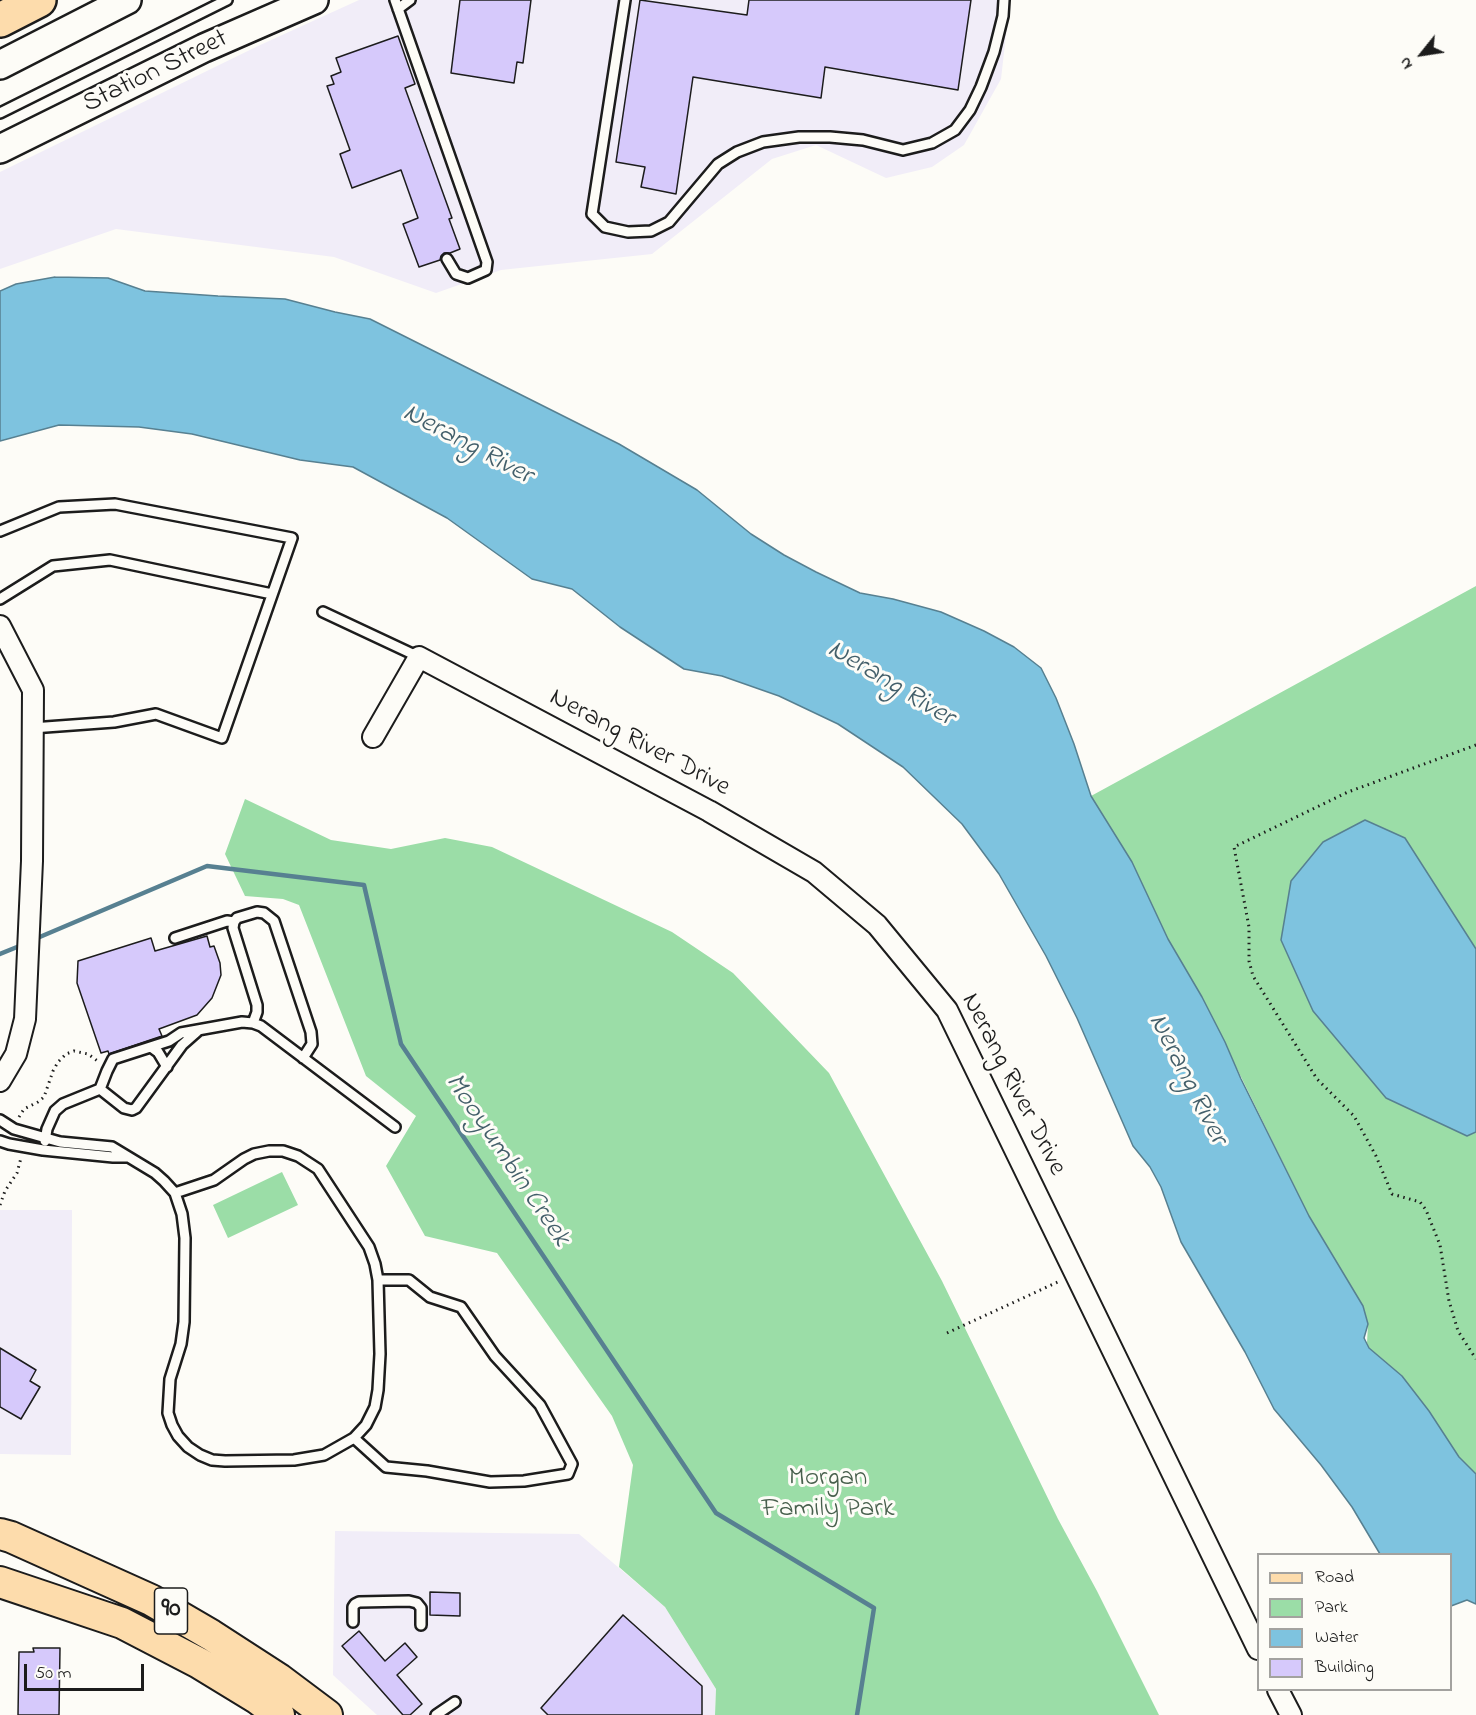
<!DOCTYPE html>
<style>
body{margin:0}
#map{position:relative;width:1476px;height:1715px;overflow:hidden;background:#fdfcf7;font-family:"Indie Flower",sans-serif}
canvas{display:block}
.legend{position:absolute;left:1257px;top:1553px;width:195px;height:138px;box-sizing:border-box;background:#fdfcf7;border:2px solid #a3a29f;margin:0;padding:8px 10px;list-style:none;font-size:18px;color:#1c1c1c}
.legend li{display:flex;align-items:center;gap:12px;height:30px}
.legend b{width:30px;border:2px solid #a3a29f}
.north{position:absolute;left:1392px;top:24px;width:60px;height:60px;-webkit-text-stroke:4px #fdfcf7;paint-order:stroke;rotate:240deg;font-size:16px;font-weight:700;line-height:24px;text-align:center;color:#1c1c1c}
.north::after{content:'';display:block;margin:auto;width:21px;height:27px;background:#1c1c1c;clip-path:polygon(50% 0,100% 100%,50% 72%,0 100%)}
.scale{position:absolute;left:24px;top:1664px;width:120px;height:27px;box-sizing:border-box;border:3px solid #1c1c1c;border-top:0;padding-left:8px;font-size:18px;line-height:21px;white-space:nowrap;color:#1c1c1c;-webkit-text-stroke:4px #fdfcf7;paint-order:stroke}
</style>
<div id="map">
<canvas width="1476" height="1715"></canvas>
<ul class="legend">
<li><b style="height:8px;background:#fddcac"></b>Road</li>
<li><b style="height:16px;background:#9bdda7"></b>Park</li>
<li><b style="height:16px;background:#7ec3df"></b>Water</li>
<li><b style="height:16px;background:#d6c9fb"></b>Building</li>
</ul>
<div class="north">N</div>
<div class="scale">50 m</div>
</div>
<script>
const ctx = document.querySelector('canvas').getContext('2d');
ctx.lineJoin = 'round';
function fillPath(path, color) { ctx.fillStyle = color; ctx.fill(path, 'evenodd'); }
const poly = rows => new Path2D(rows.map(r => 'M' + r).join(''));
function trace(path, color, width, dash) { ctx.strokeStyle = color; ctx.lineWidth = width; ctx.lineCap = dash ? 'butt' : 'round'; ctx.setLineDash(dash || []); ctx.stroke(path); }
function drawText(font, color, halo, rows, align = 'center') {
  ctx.font = font + ' "Indie Flower",sans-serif'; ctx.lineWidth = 6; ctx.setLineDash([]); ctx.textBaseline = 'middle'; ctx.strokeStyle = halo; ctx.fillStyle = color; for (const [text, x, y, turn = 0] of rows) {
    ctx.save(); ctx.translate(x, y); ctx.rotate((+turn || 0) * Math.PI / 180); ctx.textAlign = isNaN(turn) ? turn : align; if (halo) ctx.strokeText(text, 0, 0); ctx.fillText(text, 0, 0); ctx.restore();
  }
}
fillPath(poly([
 [359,0,1010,0,1001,79,964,145,932,167,886,178,816,145,772,159,652,254,501,270,436,293,334,257,116,229,0,269,0,172,258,46],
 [0,1210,72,1210,71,1455,0,1454],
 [335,1531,579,1534,665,1607,716,1689,715,1715,377,1715,333,1675]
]), '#f1edf8');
fillPath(poly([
 [1476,586,1476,1474,1459,1457,1429,1411,1402,1376,1369,1348,1367,1343,1368,1324,1363,1306,1309,1216,1202,997,1168,939,1091,796],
 [245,799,331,840,391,849,445,838,492,847,672,932,733,973,829,1073,942,1281,1058,1519,1097,1591,1159,1715,715,1715,716,1689,665,1607,619,1567,633,1465,612,1416,497,1253,425,1236,386,1166,416,1116,366,1076,299,905,283,899,245,896,225,854],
 [282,1172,298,1205,228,1238,213,1205]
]), '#9bdda7');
const water = poly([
 [55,277,108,278,145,291,218,296,285,299,335,312,370,319,619,444,697,490,751,534,784,555,816,572,860,593,893,599,941,612,984,631,1014,647,1041,668,1056,698,1074,744,1091,796,1132,862,1168,939,1202,997,1225,1042,1241,1079,1309,1216,1363,1306,1368,1324,1364,1338,1369,1348,1402,1376,1429,1411,1459,1457,1476,1474,1476,1604,1467,1600,1451,1606,1450,1554,1380,1554,1352,1507,1321,1465,1274,1409,1245,1352,1181,1242,1161,1187,1150,1167,1133,1146,1077,1018,1046,956,999,874,962,824,903,767,838,724,779,696,722,676,684,669,620,627,572,589,532,579,447,518,353,467,300,460,192,434,139,427,59,425,0,441,0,291,16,284,55,277],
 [1365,820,1405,838,1476,949,1476,1132,1467,1136,1386,1098,1313,1011,1281,940,1291,881,1323,842,1365,820]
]);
fillPath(water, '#7ec3df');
trace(water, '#578091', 1.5);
trace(poly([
 [35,939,207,866,364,885,401,1044,716,1513,874,1608,857,1715],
 [0,954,22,945]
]), '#578091', 4.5);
const building = poly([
 [460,0,531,0,523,63,517,62,514,83,451,73,460,0],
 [640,0,747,15,749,0,971,0,958,90,825,67,821,98,693,77,676,194,641,187,645,167,616,162,640,0],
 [398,36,415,84,405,88,452,218,449,219,460,249,450,253,444,253,441,256,440,260,419,267,403,224,418,218,401,170,352,188,340,154,350,150,327,86,334,84,331,76,341,72,336,58,398,36],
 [207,936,210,947,214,946,220,963,221,975,212,998,197,1015,159,1029,162,1036,109,1054,108,1051,101,1053,77,983,78,961,151,938,155,951,207,936],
 [0,1348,36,1370,30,1381,40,1387,21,1419,0,1407,0,1348],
 [430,1592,460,1593,460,1616,430,1615,430,1592],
 [623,1615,702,1686,702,1715,548,1715,541,1708,623,1615],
 [359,1631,385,1661,405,1643,417,1657,397,1675,422,1704,410,1715,403,1715,342,1646,359,1631],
 [33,1648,60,1648,59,1715,18,1715,19,1652,34,1652,33,1648]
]);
fillPath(building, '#d6c9fb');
trace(building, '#1c1c1c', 1.5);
const service = poly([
 [395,0,487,262,486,270,468,278,456,274,447,259],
 [625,0,592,214,605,227,628,232,651,231,669,222,718,164,737,152,763,142,799,137,830,137,863,140,903,150,932,143,955,130,970,110,981,87,994,52,1003,16,1004,0],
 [398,9,410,0],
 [0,113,227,0],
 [0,531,59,507,115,504,292,538,222,738,156,714,114,722,32,728],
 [0,599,53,566,110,560,272,594],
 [323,612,419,657],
 [175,938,227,921,234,922],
 [253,1023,257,1012,257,1005,233,928,234,922,237,918,257,912,264,913,274,921,311,1032,312,1044,303,1058],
 [151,1047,158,1052,167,1067],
 [100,1089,107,1071,113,1059,169,1041,181,1033,242,1022,253,1023,261,1026,395,1127],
 [100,1089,124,1108,132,1110,136,1108,182,1045,199,1030],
 [0,1120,14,1129,60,1142,112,1147,155,1173,164,1181,175,1193,182,1214,185,1238,184,1322,181,1344,170,1379,168,1413,172,1425,178,1436,188,1447,200,1455,212,1460,225,1461,294,1460,324,1455,354,1438,366,1425,375,1407,378,1390,380,1354,378,1280,375,1264,369,1247,318,1169,298,1156,283,1151,269,1151,254,1154,244,1159,214,1180,175,1193],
 [0,1141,9,1144,43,1150,113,1157,127,1157],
 [45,1141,47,1129,55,1111,63,1104,100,1089],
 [354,1438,386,1467,427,1471,490,1482,524,1481,568,1474,572,1464,540,1405,495,1356,461,1307,430,1297,409,1280,378,1280],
 [353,1622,353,1607,355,1604,359,1602,409,1601,417,1603,421,1608,421,1625],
 [436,1715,455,1702]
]);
const minor = poly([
 [0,626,33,690,32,861,25,1019,16,1054,0,1081],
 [373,737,419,657,709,811,814,872,877,925,947,1010,1258,1649],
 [1278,1690,1291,1715]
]);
const secondary = poly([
 [0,65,127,0],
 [0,149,204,48,314,0]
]);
const primary = poly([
 [0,1534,11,1537,151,1600,211,1635,279,1679,327,1715],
 [0,1582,122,1623,199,1663,258,1699,279,1715]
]);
const motorway = poly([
 [0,20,39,0]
]);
trace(service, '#1c1c1c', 14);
trace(minor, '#1c1c1c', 24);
trace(secondary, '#1c1c1c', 32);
trace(primary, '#1c1c1c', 34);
trace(motorway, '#1c1c1c', 38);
trace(poly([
 [1476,745,1348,792,1234,847,1249,927,1249,961,1253,976,1317,1079,1354,1116,1376,1156,1392,1194,1420,1202,1426,1210,1440,1245,1449,1301,1458,1331,1476,1359],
 [19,1117,24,1109,38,1102,44,1097,53,1071,58,1062,66,1054,74,1051,88,1054,99,1062],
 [0,1205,5,1191,17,1173,21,1158],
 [947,1333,1060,1281]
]), '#1c1c1c', 3, [1.5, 4.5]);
trace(service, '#fdfcf7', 9);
trace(minor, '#fdfcf7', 20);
trace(secondary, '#fdfcf7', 27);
trace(primary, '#fddcac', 30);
trace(motorway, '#fddcac', 33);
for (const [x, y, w] of [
 [171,1611,33]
]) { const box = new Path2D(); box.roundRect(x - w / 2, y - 23, w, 46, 4.5); ctx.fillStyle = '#fdfcf7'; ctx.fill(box); trace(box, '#1c1c1c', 1.5); }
drawText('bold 26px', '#1c1c1c', null, [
 ["90",171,1611]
]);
drawText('27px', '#1c1c1c', '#fdfcf7', [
 ["Station Street",156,73,-26],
 ["Nerang River Drive",639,744,28],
 ["Nerang River Drive",1012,1085,63]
]);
drawText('27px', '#48604d', '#fdfcf7', [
 ["Morgan",828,1480],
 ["Family Park",828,1511]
]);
drawText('italic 28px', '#435f6a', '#fdfcf7', [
 ["Nerang River",467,446,28],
 ["Nerang River",890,685,31],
 ["Nerang River",1186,1080,63],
 ["Mooyumbin Creek",506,1161,56]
]);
</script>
